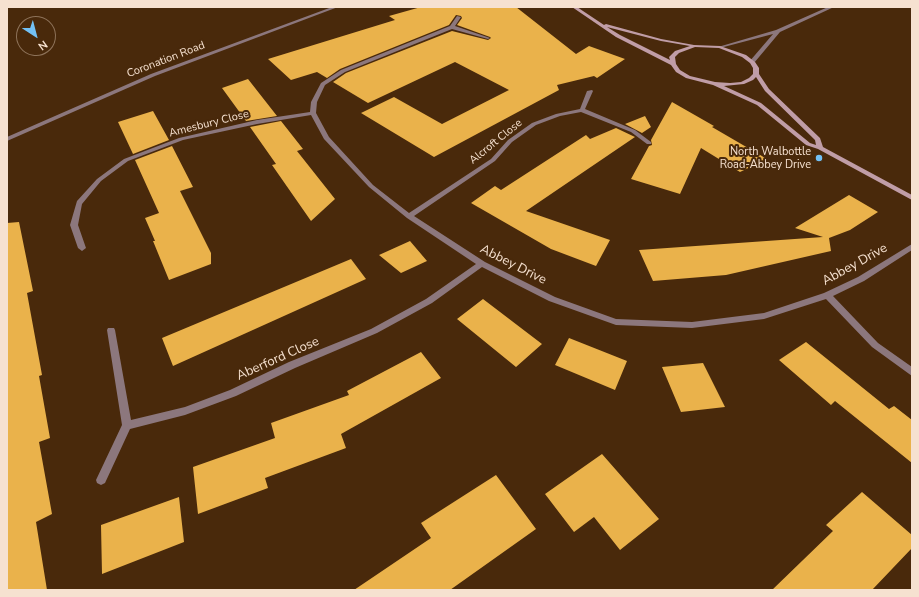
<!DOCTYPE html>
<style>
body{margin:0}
#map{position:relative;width:919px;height:597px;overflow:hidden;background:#49290b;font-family:"Nunito Sans",sans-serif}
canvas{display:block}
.frame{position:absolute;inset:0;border:8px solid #f6e1d0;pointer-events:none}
.north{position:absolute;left:16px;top:16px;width:40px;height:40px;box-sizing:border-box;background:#49290b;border:1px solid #8e735a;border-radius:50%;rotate:144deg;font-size:11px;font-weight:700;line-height:16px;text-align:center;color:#f6e1d0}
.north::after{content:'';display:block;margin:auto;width:14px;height:18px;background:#73c1f5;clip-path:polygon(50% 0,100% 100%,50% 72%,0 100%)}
</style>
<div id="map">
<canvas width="919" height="597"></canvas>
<div class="frame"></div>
<div class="north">N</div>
</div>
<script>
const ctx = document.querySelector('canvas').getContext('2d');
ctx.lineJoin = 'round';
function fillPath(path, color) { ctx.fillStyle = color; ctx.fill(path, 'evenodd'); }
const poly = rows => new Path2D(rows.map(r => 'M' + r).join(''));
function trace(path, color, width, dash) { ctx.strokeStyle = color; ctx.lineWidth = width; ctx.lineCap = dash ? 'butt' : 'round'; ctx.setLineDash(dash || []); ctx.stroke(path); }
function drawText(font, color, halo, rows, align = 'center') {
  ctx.font = font + ' "Nunito Sans",sans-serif'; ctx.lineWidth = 4; ctx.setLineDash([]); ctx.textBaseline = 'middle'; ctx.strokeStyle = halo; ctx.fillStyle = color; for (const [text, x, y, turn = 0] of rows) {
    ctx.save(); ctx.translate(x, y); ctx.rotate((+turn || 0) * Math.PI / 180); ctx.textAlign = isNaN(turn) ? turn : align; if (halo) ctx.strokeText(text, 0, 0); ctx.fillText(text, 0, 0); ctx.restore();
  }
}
fillPath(poly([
 [421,7,516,7,576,54,589,46,625,59,597,78,594,76,557,85,559,90,434,157,361,113,394,97,442,124,509,90,455,62,368,103,333,82,346,73,452,31,488,40,491,38,490,37,457,25,462,18,461,16,456,15,449,25,340,69,327,78,317,72,291,80,268,59,395,20,389,16],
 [248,79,277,116,246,121,222,88],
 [672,102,714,126,712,127,767,159,740,172,701,148,680,194,631,179,649,146,652,145,651,140],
 [153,111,169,140,133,154,118,122],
 [645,116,651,127,642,133,625,124],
 [281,121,303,149,297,151,335,199,311,221,272,165,276,164,250,127],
 [616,128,635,137,526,211,610,240,596,266,551,249,471,203,495,186,501,190,586,135,590,139],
 [172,146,193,187,180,191,211,253,211,264,169,280,153,241,155,241,145,218,159,213,135,160],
 [849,195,878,212,850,230,829,238,831,251,726,275,653,281,639,250,823,237,795,228],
 [19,222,33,291,27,293,42,375,39,376,50,438,39,442,52,514,36,522,47,590,7,590,7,223],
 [410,241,427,261,401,273,379,255],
 [351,259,366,279,173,366,162,338],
 [483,299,542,344,516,367,457,319],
 [569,338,627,361,615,390,555,365],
 [806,342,889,409,894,406,912,420,912,463,835,401,831,405,779,360],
 [421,352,441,378,341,434,346,448,265,478,268,488,198,514,193,467,275,438,271,423,349,395,347,391],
 [703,363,725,407,681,412,662,367],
 [602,454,659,519,620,550,594,517,574,532,545,494],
 [496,475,536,529,450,590,354,590,431,538,421,523],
 [862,492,912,535,912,548,872,590,772,590,833,531,826,525],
 [179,497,184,542,102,574,101,525]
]), '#eab24b');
fillPath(poly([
 [332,7,338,7,155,76,7,141,7,137,151,74,332,7],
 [828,7,834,7,780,32,754,63,749,62,773,34,720,48,718,47,776,30,828,7],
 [457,16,461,17,455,26,490,38,488,39,452,29,345,72,325,85,317,102,316,113,329,137,373,185,409,213,491,159,508,140,532,123,556,114,580,109,587,91,592,90,593,91,585,109,635,130,651,142,651,144,647,144,631,132,581,112,560,116,536,125,512,142,495,161,414,216,485,262,555,297,616,319,692,322,764,313,824,293,858,277,912,244,912,250,864,281,833,296,878,343,912,367,912,376,872,347,826,299,764,319,692,328,616,325,549,301,482,267,432,303,377,333,295,368,236,396,185,415,130,429,105,483,101,485,97,483,96,480,122,425,107,330,108,328,114,328,115,330,131,420,185,407,230,390,289,362,371,329,426,299,476,264,407,218,369,187,324,139,311,115,257,124,183,140,128,161,101,181,82,204,78,225,86,248,82,251,78,248,70,225,77,201,97,179,124,159,179,138,257,120,310,112,311,102,321,83,341,70,450,26,457,16]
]), '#8c777d');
fillPath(poly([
 [572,7,577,7,604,25,606,24,661,39,694,45,720,46,746,55,755,62,759,68,759,74,769,89,820,138,823,147,912,195,912,200,818,149,806,145,757,105,713,85,686,78,676,72,671,65,616,37,572,7],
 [607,27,661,41,690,46,675,51,669,57,670,60,620,35,607,27],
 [695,47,719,48,742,57,750,63,753,68,753,74,749,78,741,82,730,83,715,82,690,76,680,70,676,64,675,57,679,53,695,47],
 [756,77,765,91,815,140,816,145,810,143,761,103,724,86,744,84,753,80,756,77]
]), '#c09da7');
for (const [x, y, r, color] of [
 [819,158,4,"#73c1f5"]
]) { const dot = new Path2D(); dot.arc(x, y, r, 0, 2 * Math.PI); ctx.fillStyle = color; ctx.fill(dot); trace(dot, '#49290b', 1.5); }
drawText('11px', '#f6e1d0', '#49290b', [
 ["Coronation Road",166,60,-21],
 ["Amesbury Close",209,124,-14],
 ["Alcroft Close",496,142,-39]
]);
drawText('11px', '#f6e1d0', '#49290b', [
 ["North Walbottle",811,152],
 ["Road-Abbey Drive",811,165]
], 'right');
drawText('13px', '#f6e1d0', '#49290b', [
 ["Abbey Drive",513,265,27],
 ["Abbey Drive",855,265,-29],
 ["Aberford Close",278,359,-24]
]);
</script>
